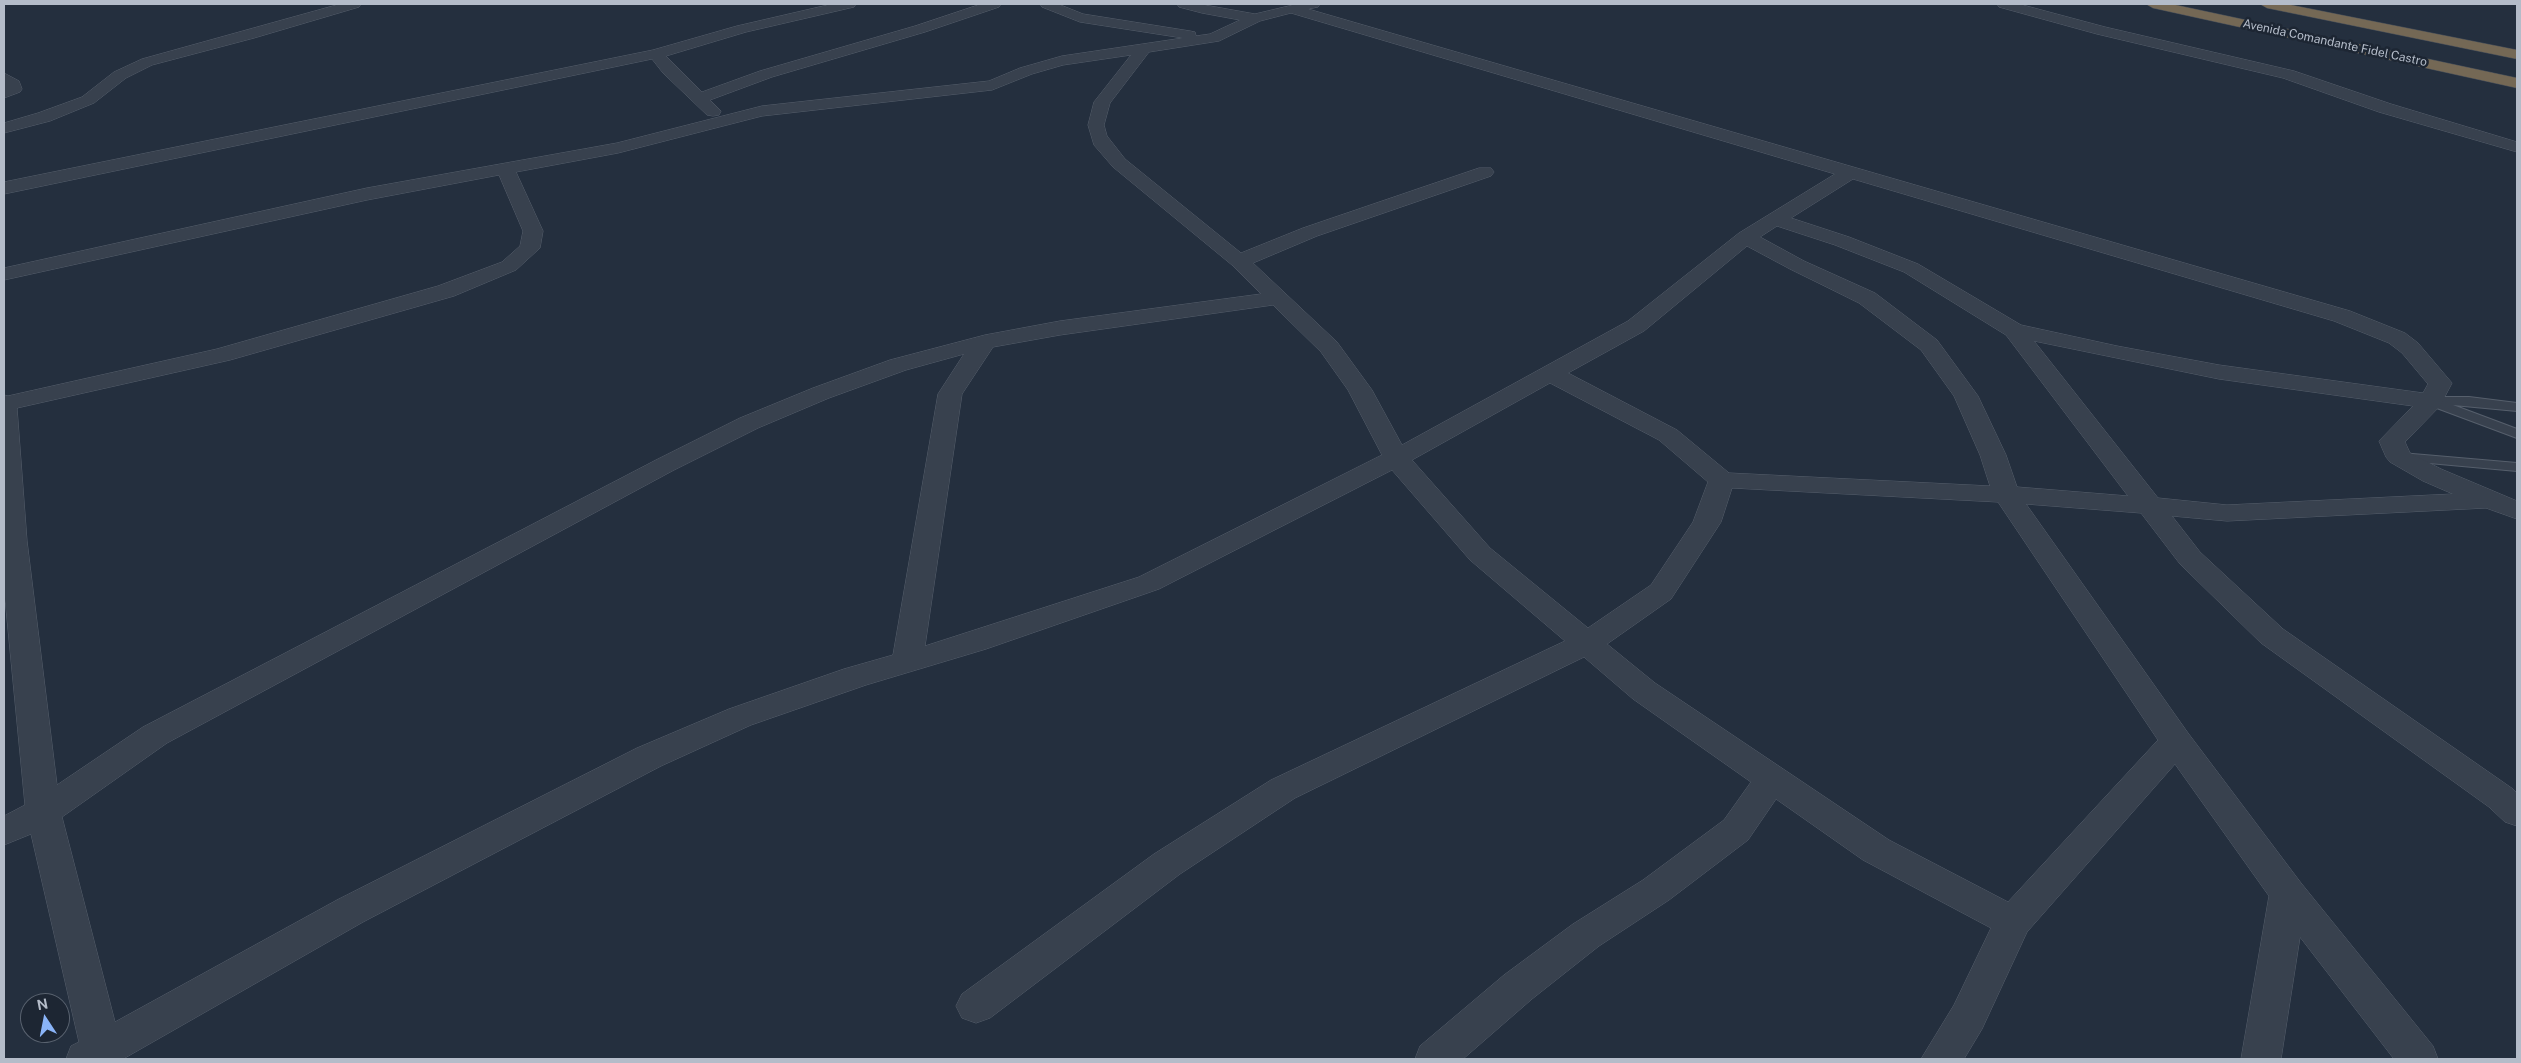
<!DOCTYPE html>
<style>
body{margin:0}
#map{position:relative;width:2521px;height:1063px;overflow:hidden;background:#242f3e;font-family:"Public Sans",sans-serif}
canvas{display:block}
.frame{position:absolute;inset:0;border:5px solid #b4bcc9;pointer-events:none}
.north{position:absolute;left:20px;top:993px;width:50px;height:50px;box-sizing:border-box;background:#1d2633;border:1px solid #59626f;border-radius:50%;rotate:349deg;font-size:14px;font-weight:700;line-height:20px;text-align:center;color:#b4bcc9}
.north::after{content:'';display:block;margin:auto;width:18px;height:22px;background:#8ab4f8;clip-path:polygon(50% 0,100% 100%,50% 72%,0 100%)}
</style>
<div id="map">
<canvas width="2521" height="1063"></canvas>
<div class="frame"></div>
<div class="north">N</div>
</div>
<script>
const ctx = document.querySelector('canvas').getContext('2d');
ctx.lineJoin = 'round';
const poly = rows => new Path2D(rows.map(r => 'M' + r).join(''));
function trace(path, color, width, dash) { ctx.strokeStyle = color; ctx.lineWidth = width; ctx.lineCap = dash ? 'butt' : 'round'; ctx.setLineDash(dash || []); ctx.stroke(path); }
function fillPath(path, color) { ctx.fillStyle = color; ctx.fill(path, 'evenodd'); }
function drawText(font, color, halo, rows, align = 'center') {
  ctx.font = font + ' "Public Sans",sans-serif'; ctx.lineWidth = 5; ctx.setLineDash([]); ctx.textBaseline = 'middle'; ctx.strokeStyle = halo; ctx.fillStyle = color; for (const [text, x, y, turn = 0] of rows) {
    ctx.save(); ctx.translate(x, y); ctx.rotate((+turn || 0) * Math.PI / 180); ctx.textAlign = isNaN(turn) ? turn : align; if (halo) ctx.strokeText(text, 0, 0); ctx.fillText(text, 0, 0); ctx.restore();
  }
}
const service = poly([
 [2431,397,2469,397,2517,403,2517,411,2453,405,2517,429,2517,438,2426,404,2424,401,2431,397],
 [2401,453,2517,463,2517,471,2396,460,2394,457,2401,453]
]);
const minor = poly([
 [340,4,361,4,359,7,254,38,152,65,126,78,94,103,50,121,4,133,4,123,38,113,82,97,114,72,142,59,340,4],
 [832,4,856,4,854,7,746,32,666,56,702,92,760,71,915,26,981,4,1001,4,999,7,925,32,772,77,710,100,721,111,719,115,713,116,707,115,663,73,652,59,4,194,4,182,653,50,737,26,832,4],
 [1040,4,1058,4,1083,14,1190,31,1195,32,1196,36,1210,34,1240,20,1202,13,1179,7,1177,4,1199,4,1255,14,1297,4,1320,4,1318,7,1308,9,2350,311,2405,333,2418,343,2452,383,2440,406,2405,442,2410,453,2441,469,2517,501,2517,519,2486,508,2227,521,2172,516,2200,552,2283,629,2513,789,2517,793,2517,826,2505,822,2489,807,2261,643,2180,564,2141,513,2026,504,2188,733,2301,883,2433,1046,2438,1059,2394,1059,2300,937,2281,1059,2241,1059,2269,896,2175,764,2027,932,1982,1029,1964,1059,1921,1059,1954,1005,1991,928,1863,860,1776,799,1748,840,1669,900,1599,946,1532,999,1463,1059,1415,1059,1420,1046,1504,975,1573,924,1643,880,1724,820,1751,782,1633,699,1584,657,1295,798,1180,874,990,1018,976,1023,962,1018,956,1006,962,994,1154,854,1271,780,1565,641,1470,560,1392,470,1159,589,986,649,866,685,751,725,661,766,363,922,123,1059,66,1059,71,1046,79,1042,31,834,4,845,4,816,25,805,4,588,4,395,8,396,217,349,438,286,502,262,520,246,523,231,499,175,367,200,4,280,4,268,367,188,617,143,762,106,989,81,1020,68,1062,56,1183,38,1080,22,1042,7,1040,4],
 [1291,13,1835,174,1739,233,1628,321,1402,445,1372,390,1337,342,1253,263,1317,236,1491,176,1494,172,1491,168,1479,168,1303,228,1241,253,1125,159,1107,136,1104,125,1110,103,1149,52,1219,41,1260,21,1291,13],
 [1131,55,1094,102,1088,125,1094,145,1113,167,1232,265,1261,294,1060,321,985,335,890,360,813,388,740,418,656,460,143,727,57,785,27,541,17,408,230,360,454,296,516,270,540,248,543,231,516,172,618,153,762,116,992,90,1032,74,1063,65,1131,55],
 [1853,179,2334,321,2389,343,2402,353,2428,384,2423,393,2219,365,2117,346,2021,325,1918,264,1849,237,1791,218,1853,179],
 [1777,226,1835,245,1904,272,2006,335,2128,496,2017,487,2006,455,1978,396,1937,340,1875,293,1804,261,1760,237,1777,226],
 [1747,246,1790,269,1859,303,1921,350,1954,396,1980,455,1990,486,1729,473,1677,430,1568,373,1644,331,1747,246],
 [1273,305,1321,352,1348,390,1382,455,1139,577,925,646,962,394,993,347,1060,335,1273,305],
 [2034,341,2219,379,2413,406,2379,441,2386,457,2390,462,2423,481,2453,494,2227,505,2158,498,2034,341],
 [964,354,938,394,893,655,844,669,729,709,637,748,337,900,115,1022,62,817,167,743,674,470,758,428,829,398,906,370,964,354],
 [1550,383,1659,440,1708,482,1693,522,1651,585,1588,628,1490,548,1412,460,1550,383],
 [1732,488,1998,502,2158,740,2008,902,1889,840,1655,683,1607,644,1671,599,1721,522,1732,488],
 [1997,4,2019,4,2105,27,2294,71,2391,104,2517,142,2517,152,2379,112,2283,78,2097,34,1999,7,1997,4],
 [4,73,19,81,22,89,20,92,4,98,4,73]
]);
const motorway = poly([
 [2146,4,2171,4,2517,78,2517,88,2153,8,2146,4],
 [2260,4,2286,4,2517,50,2517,59,2267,8,2260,4]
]);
trace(service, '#565f6c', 2);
trace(minor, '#565f6c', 1);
trace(motorway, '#434c59', 1);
fillPath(service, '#38414e');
fillPath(minor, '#38414e');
fillPath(motorway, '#746855');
drawText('12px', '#b4bcc9', '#1d2633', [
 ["Avenida Comandante Fidel Castro",2335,43,12]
]);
</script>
